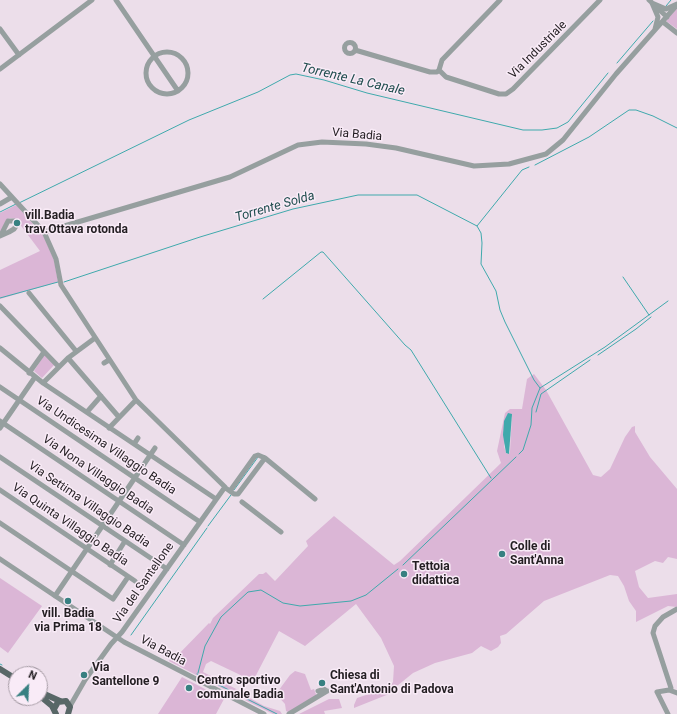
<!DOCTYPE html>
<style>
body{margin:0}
#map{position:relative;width:677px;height:714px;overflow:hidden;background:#ecdeea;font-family:Roboto,sans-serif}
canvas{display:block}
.north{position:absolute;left:8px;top:666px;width:40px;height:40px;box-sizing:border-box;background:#f9ebf7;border:1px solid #a399a2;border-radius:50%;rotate:24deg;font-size:11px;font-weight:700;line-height:16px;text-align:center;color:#231e22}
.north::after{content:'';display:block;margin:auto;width:14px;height:18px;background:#378081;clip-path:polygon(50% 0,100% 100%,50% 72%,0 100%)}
</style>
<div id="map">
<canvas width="677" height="714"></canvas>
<div class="north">N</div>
</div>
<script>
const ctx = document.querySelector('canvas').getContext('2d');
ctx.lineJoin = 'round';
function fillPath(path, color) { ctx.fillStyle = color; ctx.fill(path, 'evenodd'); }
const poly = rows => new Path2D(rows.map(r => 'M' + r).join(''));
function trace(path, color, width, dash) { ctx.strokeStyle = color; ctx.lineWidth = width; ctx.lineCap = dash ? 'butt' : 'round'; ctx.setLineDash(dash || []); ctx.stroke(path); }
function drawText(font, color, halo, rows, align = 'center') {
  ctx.font = font + ' Roboto,sans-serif'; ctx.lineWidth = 3; ctx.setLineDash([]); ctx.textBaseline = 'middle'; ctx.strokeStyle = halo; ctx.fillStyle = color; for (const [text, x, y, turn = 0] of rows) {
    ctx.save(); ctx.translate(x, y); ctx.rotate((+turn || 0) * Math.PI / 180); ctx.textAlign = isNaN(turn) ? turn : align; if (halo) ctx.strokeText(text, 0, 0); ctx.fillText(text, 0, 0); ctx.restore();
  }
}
fillPath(poly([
 [677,8,677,29,666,21],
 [16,205,43,235,54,260,58,282,0,299,0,270,40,251,16,219,10,218,6,220,0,234,0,213],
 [45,354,55,364,42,378,34,371],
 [534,374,546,390,593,475,601,477,610,469,625,437,632,427,635,426,635,432,650,457,677,489,677,559,668,557,663,563,655,561,635,571,639,587,648,598,677,594,677,607,668,606,636,622,636,611,629,601,624,586,618,576,610,575,544,601,506,634,500,636,501,643,498,647,491,651,481,646,472,653,435,663,413,673,397,686,394,692,354,708,354,705,357,698,390,687,393,682,394,666,381,638,356,604,305,646,279,631,253,681,211,661,206,664,203,672,248,695,243,699,169,661,171,658,174,659,209,623,210,624,213,618,259,574,263,574,266,572,275,581,308,546,306,541,334,516,394,565,400,561,501,463,497,451,505,413,510,409,522,409,527,379],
 [512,415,510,451,509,454,506,453,504,446],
 [0,578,42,606,8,653,0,647],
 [295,671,305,674,311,690,314,689,317,697,290,713,286,711,285,704,276,694,290,675],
 [182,677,224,699,216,714,158,714],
 [248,697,264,706,280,711,282,714,273,714,245,700],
 [329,699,339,699,342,708,324,711,325,714,299,714]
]), '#dbb6d6');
fillPath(poly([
 [508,413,512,414,509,454,506,453,503,435,504,421]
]), '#3fa9ac');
trace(poly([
 [666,6,671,0],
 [617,63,653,21],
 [535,165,589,137,629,110,636,110,653,116,677,128],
 [19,203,189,120,258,92,290,75,296,74,324,80,367,93,523,130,542,130,557,128,568,122,608,73],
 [0,212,16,204],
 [477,226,481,233,482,243,481,264,496,291,500,310,505,322,534,380,540,388],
 [623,277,649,315],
 [64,282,200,237,293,209,358,195,417,195,477,226,522,170,529,167],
 [0,298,58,282],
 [263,299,321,252,323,252,405,345,411,350,491,478],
 [598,355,636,329,651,317],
 [536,412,541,394,590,360],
 [519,454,523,450,531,425,532,408,540,388,605,347,668,301],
 [234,490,258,457],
 [208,526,231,495],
 [403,565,516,457],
 [131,635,207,528],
 [0,664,2,665],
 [198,673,205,646,221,617,248,592,261,590,283,603,300,606,351,601,366,595,398,569],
 [197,674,277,714]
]), '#3fa9ac', 1);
trace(poly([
 [116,0,178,91],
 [649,0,667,17],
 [652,3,658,17,655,29],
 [652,3,666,9,677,4],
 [663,22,677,33],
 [0,29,19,55],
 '344.5 48a5.5 5.5 0 1 1 11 0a5.5 5.5 0 1 1-11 0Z',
 [355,50,430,72,437,72,439,70,442,60,500,0],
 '146 73a21 21 0 1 1 42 0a21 21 0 1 1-42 0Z',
 [0,69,92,0],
 [439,70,446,77,499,94,506,94,513,89,600,0],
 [0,184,44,232,56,259,61,285,136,400,225,487,122,632,111,644,85,680,70,706],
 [0,204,12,197],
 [44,232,230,177,298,145,322,142,366,144,396,148,474,166,509,164,546,154,563,140,616,74,677,5],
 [0,236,9,232,14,229,16,226,15,221,8,221,1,235],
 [29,293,76,351],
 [0,306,59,367],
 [0,348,43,383,216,499],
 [68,358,118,416],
 [104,363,109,360],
 [29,373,44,352],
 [43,383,68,358,95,338],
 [0,387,200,522],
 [87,412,101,396],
 [0,421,184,545],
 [0,428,35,377],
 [109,428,136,400],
 [134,444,138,438],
 [0,457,167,569],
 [227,489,234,494,238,494,265,458],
 [0,490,135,581],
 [230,491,255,456,258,455,265,458,315,499],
 [242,502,281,532],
 [0,523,113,599,128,577],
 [0,559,124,642,264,714],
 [110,565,125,541],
 [55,596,155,448],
 [27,674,30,670],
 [669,690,677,693],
 [318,691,324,689,327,691],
 [289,714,327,691],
 [668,714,657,692,669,690,671,688,653,633,655,626,663,617,677,609]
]), '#969f9f', 5);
trace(poly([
 [0,669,16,679],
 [40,692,60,701],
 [40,696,52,706,56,714],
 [54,709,58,702,66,701,70,707,68,714]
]), '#586767', 6);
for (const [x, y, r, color] of [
 [17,223,4,"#378081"],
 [502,554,4,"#378081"],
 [404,574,4,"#378081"],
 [68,601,4,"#378081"],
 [84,675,4,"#378081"],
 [322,683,4,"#378081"],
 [189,688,4,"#378081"]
]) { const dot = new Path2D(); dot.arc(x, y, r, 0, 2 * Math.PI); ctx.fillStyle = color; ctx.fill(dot); trace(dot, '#f9ebf7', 1.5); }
drawText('12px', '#231e22', '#f9ebf7', [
 ["Via Industriale",538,50,-45],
 ["Via Badia",357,135,5],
 ["Via Undicesima Villaggio Badia",106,446,34],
 ["Via Nona Villaggio Badia",98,475,34],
 ["Via Settima Villaggio Badia",89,505,34],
 ["Via Quinta Villaggio Badia",70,525,34],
 ["Via del Santellone",144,583,-55],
 ["Via Badia",163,651,28]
]);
drawText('bold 12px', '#231e22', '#f9ebf7', [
 ["vill.Badia",25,216],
 ["trav.Ottava rotonda",25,230],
 ["Colle di",510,547],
 ["Sant'Anna",510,561],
 ["Tettoia",412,567],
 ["didattica",412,581],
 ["vill. Badia",68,614,"center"],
 ["via Prima 18",68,628,"center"],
 ["Via",92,668],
 ["Santellone 9",92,682],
 ["Chiesa di",330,676],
 ["Sant'Antonio di Padova",330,690],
 ["Centro sportivo",197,681],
 ["comunale Badia",197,695]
], 'left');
drawText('italic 13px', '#1e4c4d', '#f9ebf7', [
 ["Torrente La Canale",353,80,13],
 ["Torrente Solda",275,207,-16]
]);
</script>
